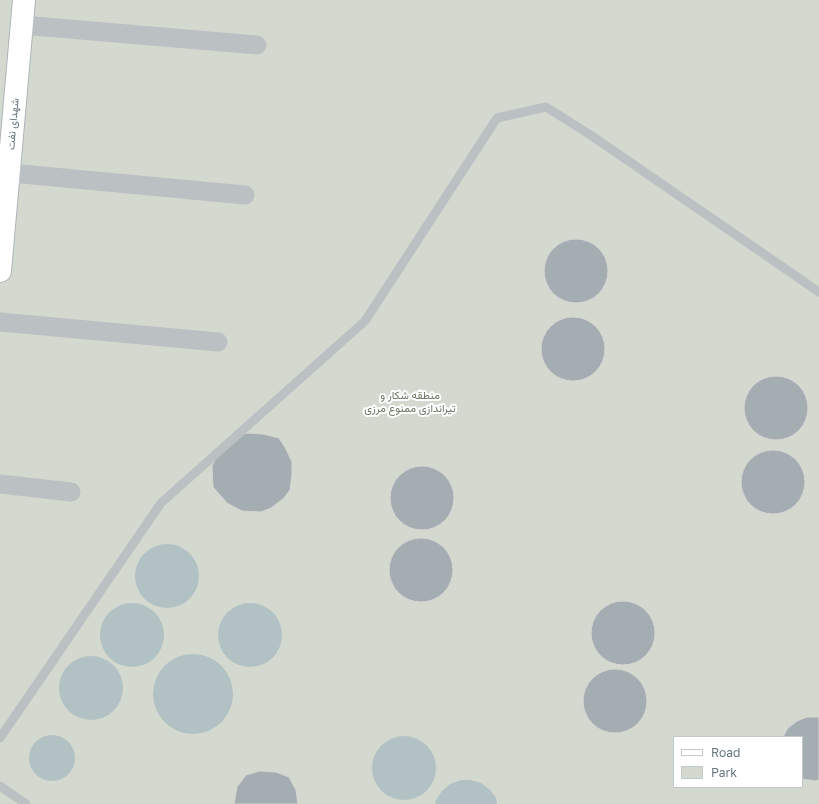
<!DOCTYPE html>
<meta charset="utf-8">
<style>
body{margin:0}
#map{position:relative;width:819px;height:804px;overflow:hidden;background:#f4f4f0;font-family:"Golos Text",sans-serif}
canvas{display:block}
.legend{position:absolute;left:673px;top:736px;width:130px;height:52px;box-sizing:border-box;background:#fff;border:1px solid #c1c9cc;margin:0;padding:5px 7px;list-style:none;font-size:12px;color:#657780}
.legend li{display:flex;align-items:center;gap:8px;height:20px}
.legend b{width:20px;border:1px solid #c1c9cc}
</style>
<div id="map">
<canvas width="819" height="804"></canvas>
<ul class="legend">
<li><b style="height:5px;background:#fff"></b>Road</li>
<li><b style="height:11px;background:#d4d9d0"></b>Park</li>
</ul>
</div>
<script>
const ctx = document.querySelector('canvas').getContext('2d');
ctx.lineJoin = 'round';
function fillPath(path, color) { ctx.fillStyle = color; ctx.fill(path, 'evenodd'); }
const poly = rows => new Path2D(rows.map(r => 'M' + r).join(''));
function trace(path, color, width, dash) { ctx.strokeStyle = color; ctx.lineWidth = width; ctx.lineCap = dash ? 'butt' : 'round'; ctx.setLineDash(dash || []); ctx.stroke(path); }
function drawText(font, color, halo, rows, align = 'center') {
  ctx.font = font + ' "Golos Text",Vazirmatn,sans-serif'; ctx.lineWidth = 4; ctx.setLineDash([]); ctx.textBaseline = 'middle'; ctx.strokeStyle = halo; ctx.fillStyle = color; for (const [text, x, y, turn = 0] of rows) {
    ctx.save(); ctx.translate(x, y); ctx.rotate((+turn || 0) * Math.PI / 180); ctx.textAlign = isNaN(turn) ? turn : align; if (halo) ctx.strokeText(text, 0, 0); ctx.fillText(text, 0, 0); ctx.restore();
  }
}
fillPath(poly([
 [0,0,819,0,819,804,0,804],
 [674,737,802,737,802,787,674,787]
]), '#d4d9d0');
fillPath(poly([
 '135 576a32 32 0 1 1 64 0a32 32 0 1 1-64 0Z',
 '100 635a32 32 0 1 1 64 0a32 32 0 1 1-64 0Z',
 '218 635a32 32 0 1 1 64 0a32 32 0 1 1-64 0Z',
 '153 694a40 40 0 1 1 80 0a40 40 0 1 1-80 0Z',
 '59 688a32 32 0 1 1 64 0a32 32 0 1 1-64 0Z',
 '29 758a23 23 0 1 1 46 0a23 23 0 1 1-46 0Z',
 '372 768a32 32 0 1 1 64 0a32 32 0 1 1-64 0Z',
 [461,780,471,780,481,783,490,790,496,798,497,804,435,804,436,800,442,791,450,784]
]), '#b2c1c3');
const building = poly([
 '544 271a32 32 0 1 1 64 0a32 32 0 1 1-64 0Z',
 '541 349a32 32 0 1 1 64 0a32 32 0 1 1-64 0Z',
 '744 408a32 32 0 1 1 64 0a32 32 0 1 1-64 0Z',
 [249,433,263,434,279,438,286,449,292,462,292,474,290,490,283,499,271,508,261,512,242,511,227,503,213,487,212,466,222,446,231,435,249,433],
 '741 482a32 32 0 1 1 64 0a32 32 0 1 1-64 0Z',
 '390 498a32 32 0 1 1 64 0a32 32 0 1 1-64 0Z',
 '389 570a32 32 0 1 1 64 0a32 32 0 1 1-64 0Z',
 '591 633a32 32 0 1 1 64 0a32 32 0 1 1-64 0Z',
 '583 701a32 32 0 1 1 64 0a32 32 0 1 1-64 0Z',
 [807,717,819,717,819,780,815,781,802,779,802,737,783,737,788,728,797,721,807,717],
 [260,771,276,772,289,777,296,790,298,804,234,804,237,787,246,775,260,771]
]);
fillPath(building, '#a4adb1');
trace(building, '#d5d5d3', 1);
const secondary = poly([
 [0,271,24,0]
]);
trace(secondary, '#adb4b7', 24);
trace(poly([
 [0,738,161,503,365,321,497,118,546,107,592,136,819,292],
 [0,786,26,804]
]), '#bbc0c2', 9);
trace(poly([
 [22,25,257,45],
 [0,172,245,195],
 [0,322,218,342],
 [0,484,71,492]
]), '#bbc0c2', 19);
trace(secondary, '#fff', 22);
drawText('11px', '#657780', '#fff', [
 ["شهدای نفت",13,124,-85]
]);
drawText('11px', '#6a7763', '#fff', [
 ["منطقه شکار و",410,396],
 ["تیراندازی ممنوع مرزی",410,409]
]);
</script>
